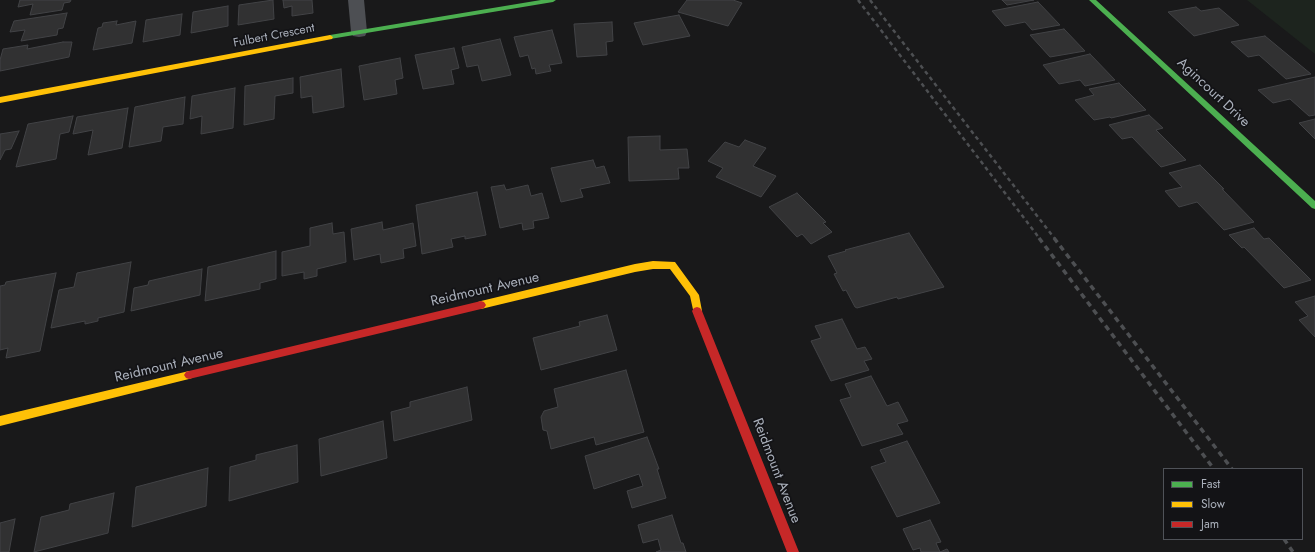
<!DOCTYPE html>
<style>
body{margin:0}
#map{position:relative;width:1315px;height:552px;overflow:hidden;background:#19191a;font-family:Jost,sans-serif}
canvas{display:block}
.legend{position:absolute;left:1163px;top:468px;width:140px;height:72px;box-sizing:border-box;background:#131316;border:1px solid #4f5258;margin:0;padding:5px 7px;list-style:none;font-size:12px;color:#aab0bb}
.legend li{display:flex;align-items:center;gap:8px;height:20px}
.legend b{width:20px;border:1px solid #4f5258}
</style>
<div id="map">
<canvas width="1315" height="552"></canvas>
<ul class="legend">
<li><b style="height:5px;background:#4caf50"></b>Fast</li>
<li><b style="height:5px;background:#ffc107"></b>Slow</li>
<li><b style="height:5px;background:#c62828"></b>Jam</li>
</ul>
</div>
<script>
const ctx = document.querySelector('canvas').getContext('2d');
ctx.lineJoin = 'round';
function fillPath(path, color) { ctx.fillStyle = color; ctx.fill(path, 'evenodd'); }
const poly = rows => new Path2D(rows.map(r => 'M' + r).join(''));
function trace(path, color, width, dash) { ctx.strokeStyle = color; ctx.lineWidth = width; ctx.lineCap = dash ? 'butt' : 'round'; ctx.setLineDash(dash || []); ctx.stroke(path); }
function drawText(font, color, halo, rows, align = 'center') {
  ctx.font = font + ' Jost,sans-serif'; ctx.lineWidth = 3.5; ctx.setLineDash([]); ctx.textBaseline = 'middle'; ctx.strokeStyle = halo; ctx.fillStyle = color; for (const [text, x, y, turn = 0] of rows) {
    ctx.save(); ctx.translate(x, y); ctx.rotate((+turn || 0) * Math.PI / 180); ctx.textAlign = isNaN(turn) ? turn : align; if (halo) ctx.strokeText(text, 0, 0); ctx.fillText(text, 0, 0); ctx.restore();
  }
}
fillPath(poly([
 [1247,0,1315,0,1315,54]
]), '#1d241e');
const building = poly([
 [20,0,71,0,70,2,64,3,62,10,30,15,33,4,18,7,20,0],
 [273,0,274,19,238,25,239,5,273,0],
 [283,0,312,0,313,13,292,16,292,6,284,8,283,0],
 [687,0,733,0,742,3,728,26,678,12,687,0],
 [1002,0,1034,0,1007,5,1002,0],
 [1038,2,1060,25,1032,30,1025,22,1005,26,992,11,1038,2],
 [228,6,228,26,191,33,193,12,228,6],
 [1196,7,1201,11,1219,8,1239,25,1194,36,1168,12,1196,7],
 [67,13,63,28,58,29,57,35,21,41,25,30,10,32,14,21,67,13],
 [182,14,180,35,143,42,146,20,182,14],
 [679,15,690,36,643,45,634,23,679,15],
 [117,21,116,25,136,21,132,43,93,50,98,28,102,27,103,23,117,21],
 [612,22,613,41,606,42,607,55,577,57,574,24,612,22],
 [1064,29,1085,51,1050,57,1030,35,1064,29],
 [552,30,562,63,549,65,551,71,536,74,535,68,532,69,528,55,520,57,514,37,552,30],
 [1265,36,1311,74,1286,79,1259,55,1248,57,1231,42,1265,36],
 [500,39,511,75,482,81,478,65,467,67,462,47,500,39],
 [63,42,72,42,69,57,0,71,0,60,3,49,28,45,27,49,63,42],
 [454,48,459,68,451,70,454,84,423,89,415,55,454,48],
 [1090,54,1115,80,1085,86,1080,80,1059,84,1043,65,1090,54],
 [400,58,403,78,395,80,397,94,364,100,359,66,400,58],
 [341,69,344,107,313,113,312,96,301,98,300,77,341,69],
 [1315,77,1315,115,1309,116,1290,99,1273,103,1258,90,1315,77],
 [293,78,293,93,275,96,274,119,244,125,245,86,293,78],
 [1119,83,1146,110,1111,118,1110,117,1094,120,1075,100,1094,95,1089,89,1119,83],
 [235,88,233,128,201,134,202,116,190,119,192,96,235,88],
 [185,97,183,124,163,127,161,141,129,147,135,107,185,97],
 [128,108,122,148,88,155,93,130,73,134,77,117,128,108],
 [1149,115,1163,128,1156,130,1186,160,1161,167,1132,137,1122,139,1109,125,1149,115],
 [73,116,69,132,60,134,56,159,16,167,28,124,73,116],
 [1315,119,1315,139,1299,123,1315,119],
 [19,131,11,149,5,150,0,160,0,134,19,131],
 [660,136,660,150,687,149,689,168,678,168,679,179,629,181,628,137,660,136],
 [745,140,766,148,753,166,776,176,761,197,716,177,723,168,708,161,725,142,739,147,745,140],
 [593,160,596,168,604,166,610,183,580,189,583,197,561,202,551,168,593,160],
 [1200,165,1224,189,1222,189,1254,222,1224,230,1197,202,1179,207,1165,191,1182,187,1169,173,1200,165],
 [504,185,506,190,528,185,531,196,542,193,549,218,533,221,534,228,523,230,522,223,500,228,491,187,504,185],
 [477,192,486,235,465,239,465,236,451,239,453,247,422,254,416,205,477,192],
 [797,193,826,222,823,223,832,232,811,244,802,234,797,237,769,207,797,193],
 [382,222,383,230,413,223,416,246,403,249,404,258,381,263,380,254,354,260,351,229,382,222],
 [332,223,333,234,344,232,346,262,317,269,317,276,304,279,304,272,282,276,282,252,310,246,310,228,332,223],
 [1254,228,1264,239,1269,238,1311,280,1284,288,1244,247,1242,248,1229,235,1254,228],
 [909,233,944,287,898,299,897,297,857,308,855,307,846,290,843,291,834,274,837,273,828,256,846,251,845,250,909,233],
 [276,251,276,279,260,283,260,289,205,301,208,267,276,251],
 [131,262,124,312,98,318,98,321,85,324,85,321,51,328,59,290,74,287,77,273,131,262],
 [202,269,200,295,131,311,134,288,148,285,149,281,202,269],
 [56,273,40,351,6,358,8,348,0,350,0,286,5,285,6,282,56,273],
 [1315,296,1315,337,1299,320,1308,316,1295,302,1315,296],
 [607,315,617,350,541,370,533,338,580,326,579,322,607,315],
 [842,319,857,349,865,347,872,359,864,361,869,370,831,381,811,341,821,338,815,326,842,319],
 [626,370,644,432,596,445,594,437,551,449,547,431,543,430,541,417,544,411,558,407,554,389,626,370],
 [871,376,887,406,898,402,908,421,897,424,903,434,862,446,840,400,851,397,845,384,871,376],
 [467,387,472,420,394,441,391,412,410,407,410,402,467,387],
 [383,421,387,458,321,476,319,439,383,421],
 [647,437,659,469,657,469,666,498,632,508,627,491,643,486,639,474,594,489,585,456,647,437],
 [907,441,940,503,897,517,871,467,886,462,880,450,907,441],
 [297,445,298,482,229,501,230,467,256,460,256,455,297,445],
 [208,468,206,506,132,527,136,487,208,468],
 [114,493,108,533,34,552,41,517,69,510,70,504,114,493],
 [672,515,681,543,683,543,686,552,656,552,661,550,658,539,643,543,638,525,672,515],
 [15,519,9,552,0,552,0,523,15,519],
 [930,520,941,542,936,543,940,552,947,549,949,552,921,552,920,548,913,550,903,529,930,520]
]);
fillPath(building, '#313132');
trace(building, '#424346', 1);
fillPath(poly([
 [348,0,364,0,367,32,365,36,359,37,353,36,351,32,348,0]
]), '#4d4f53');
fillPath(poly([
 [541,0,556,0,553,2,330,39,327,37,330,35,541,0],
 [1089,0,1096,0,1315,201,1315,209,1312,208,1089,0]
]), '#4caf50');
fillPath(poly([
 [330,35,333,37,332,39,0,103,0,97,330,35],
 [653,261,675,262,699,295,702,311,700,314,697,315,694,314,690,296,670,269,653,269,635,272,481,309,478,308,476,305,478,302,481,301,635,264,653,261],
 [189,371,192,372,194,375,192,378,189,379,0,426,0,416,189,371]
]), '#ffc107');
fillPath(poly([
 [481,301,484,302,486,305,484,308,481,309,189,379,186,378,184,375,186,372,189,371,481,301],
 [697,307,700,308,702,311,799,552,787,552,692,311,694,308,697,307]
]), '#c62828');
trace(poly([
 [858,0,1040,239],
 [870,0,1055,239]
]), '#4d4f52', 2.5, [4, 3.5]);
trace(poly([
 [1039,238,1214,469],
 [1054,238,1232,469],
 [1284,539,1293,552]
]), '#4d4f52', 3.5, [5.5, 4.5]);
drawText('12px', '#aab0bb', '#131316', [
 ["Fulbert Crescent",274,36,-11]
]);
drawText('14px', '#aab0bb', '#131316', [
 ["Agincourt Drive",1213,93,43],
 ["Reidmount Avenue",485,290,-13],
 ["Reidmount Avenue",169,366,-13],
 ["Reidmount Avenue",776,471,69]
]);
</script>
